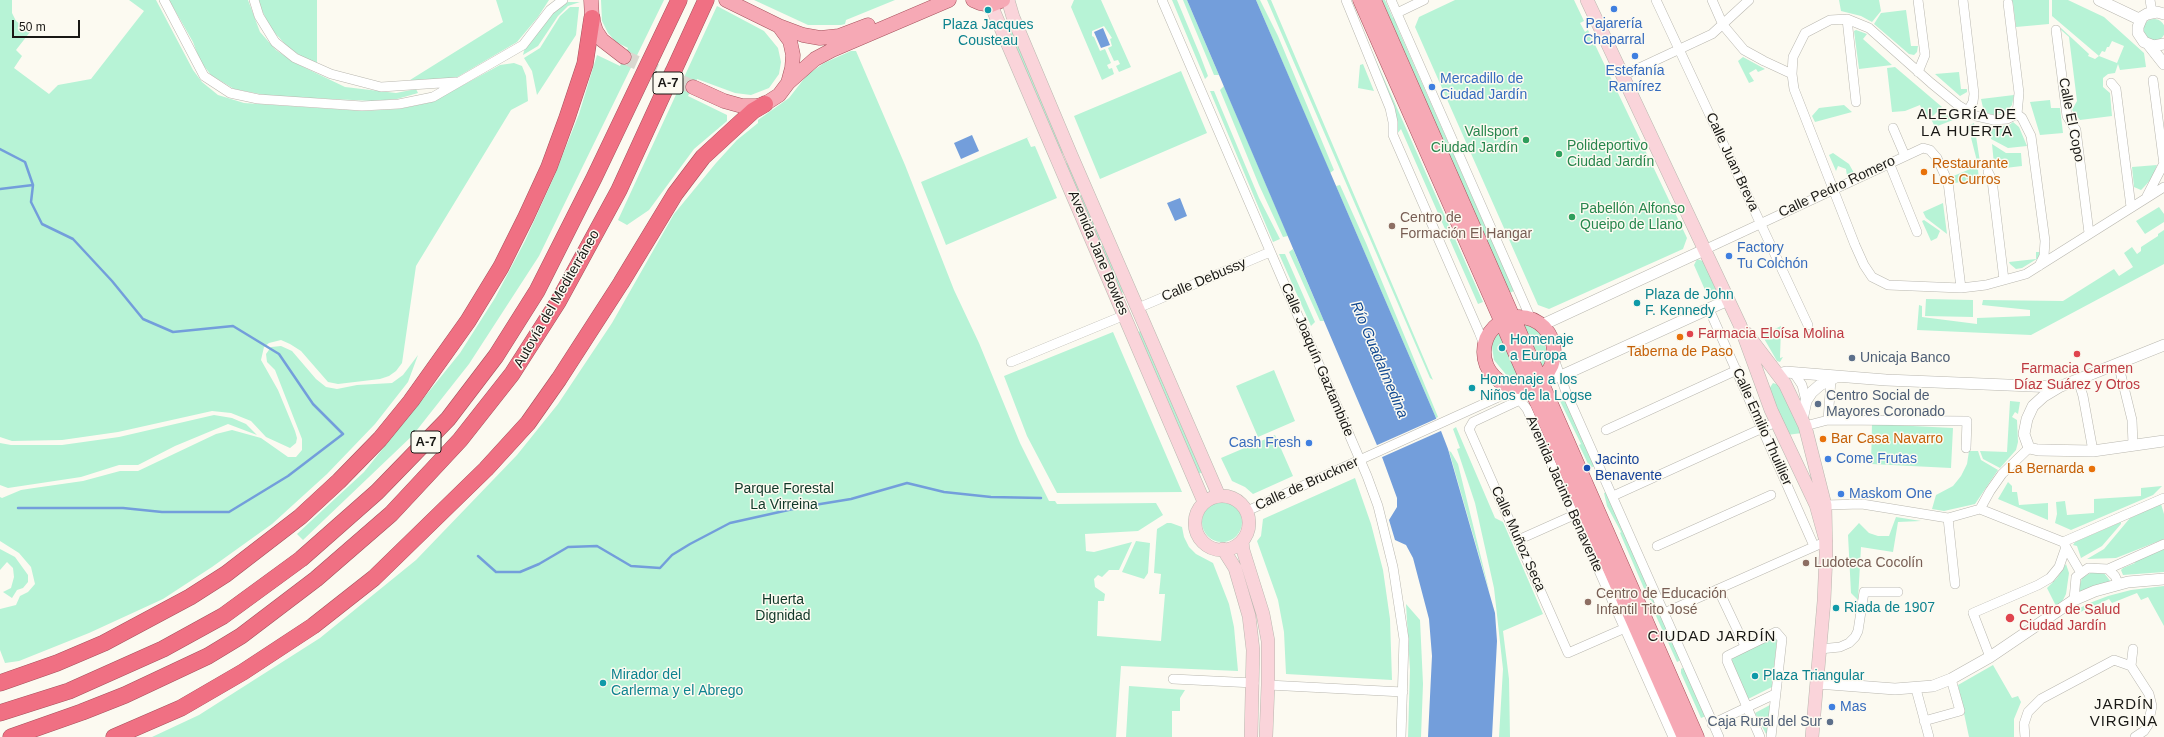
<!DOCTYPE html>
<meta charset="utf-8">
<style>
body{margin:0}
#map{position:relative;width:2164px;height:737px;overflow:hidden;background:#fcfaf1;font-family:Arial,sans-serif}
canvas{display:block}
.scale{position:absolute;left:12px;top:20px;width:68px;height:18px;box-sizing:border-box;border:2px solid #191815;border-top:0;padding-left:5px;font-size:12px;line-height:14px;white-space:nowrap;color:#191815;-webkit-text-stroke:3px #fcfaf1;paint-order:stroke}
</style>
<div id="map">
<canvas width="2164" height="737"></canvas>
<div class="scale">50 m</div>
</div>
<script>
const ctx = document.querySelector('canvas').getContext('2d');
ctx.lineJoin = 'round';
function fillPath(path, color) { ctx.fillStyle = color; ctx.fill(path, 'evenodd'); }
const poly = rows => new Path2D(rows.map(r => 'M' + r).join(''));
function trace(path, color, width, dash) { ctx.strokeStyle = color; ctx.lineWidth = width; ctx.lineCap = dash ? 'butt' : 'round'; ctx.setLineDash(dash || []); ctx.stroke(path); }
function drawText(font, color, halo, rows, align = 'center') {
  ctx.font = font + ' Arial,sans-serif'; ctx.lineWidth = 3; ctx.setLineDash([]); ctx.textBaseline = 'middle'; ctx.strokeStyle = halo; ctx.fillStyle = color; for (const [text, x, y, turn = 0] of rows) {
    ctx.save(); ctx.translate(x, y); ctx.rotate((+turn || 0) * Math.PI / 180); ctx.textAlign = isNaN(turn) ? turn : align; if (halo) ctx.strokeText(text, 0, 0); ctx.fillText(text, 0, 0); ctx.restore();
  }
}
fillPath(poly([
 [0,0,12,0,12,13,16,21,30,32,16,50,22,56,14,68,49,94,58,85,91,79,144,11,129,0,156,0,193,70,202,82,218,95,244,103,363,111,399,109,432,102,500,65,514,63,522,66,526,76,528,101,511,110,416,266,402,363,396,371,389,376,380,379,338,384,328,382,301,351,290,344,281,340,269,343,264,347,261,360,278,390,295,431,297,438,296,443,290,448,266,437,251,421,231,413,212,411,118,432,62,440,12,441,0,437],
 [169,0,248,0,260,32,276,50,295,63,345,87,396,93,416,89,418,93,397,99,373,101,270,96,234,89,211,75,200,61,193,42],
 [257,0,317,0,317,64,305,59,288,47,271,29],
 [496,0,549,0,538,17,517,42,454,79,410,80,503,22],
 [601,0,664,0,539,256,469,364,413,435,303,540,297,534,364,472,460,353,495,298,525,241,554,177,579,114,597,55,620,66,628,48,616,42,608,33,602,21],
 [754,0,895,0,846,20,845,24,841,25,808,25],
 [1074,0,1101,0,1131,67,1119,72,1116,66,1120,64,1118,60,1114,61,1108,48,1112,46,1110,39,1112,38,1104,26,1092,31,1092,36,1094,37,1100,51,1105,49,1111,63,1107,65,1109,69,1112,68,1114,74,1102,80,1071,7],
 [1172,0,1177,0,1200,55,1208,76,1205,79],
 [1183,0,1187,0,1219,75,1214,75],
 [1256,0,1260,0,1278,36,1334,170,1330,173],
 [1267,0,1271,0,1433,380,1430,378],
 [1382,0,1385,0,1393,18,1396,17,1398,29,1514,291,1509,293],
 [1455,0,1574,0,1584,21,1580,23,1585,32,1588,30,1687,238,1683,249,1549,309,1538,305,1415,27,1419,17],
 [1839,0,1879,0,1881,11,1872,22,1861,16,1841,11],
 [2004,0,2049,0,2049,24,2016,27,2013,3,2004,2],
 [2052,0,2068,0,2104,17,2144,53,2146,67,2120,70,2118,64,2115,73,2108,74,2103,78,2103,87,2110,93,2112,116,2080,120,2072,110,2077,101,2069,37,2061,30,2061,28,2089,54,2088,56,2095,59,2099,56,2052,16],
 [2112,41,2124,46,2117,63,2099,56,2102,51,2105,52,2107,47,2109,47],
 [568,2,580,2,568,6,558,16,538,46,523,55,525,47,557,8],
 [717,6,764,31,778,48,781,62,779,74,769,88,751,95,735,93,697,79,688,96,727,115,727,121,694,149,649,210,627,225,618,220],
 [570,7,579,7,576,35,537,95,532,71,524,58,540,48,560,16],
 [1906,10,1911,46,1918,46,1917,52,1914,55,1909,54,1874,24,1881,13],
 '2143 30a11 11 0 1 1 22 0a11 11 0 1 1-22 0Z',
 [1358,20,1483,302,1478,304,1401,129,1397,134],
 [1011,24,1066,152,1061,154,1007,26],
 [1856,30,1867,34,1863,39,1892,65,1859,69,1854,31],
 [851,51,856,51,905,165,954,290,979,343,1020,443,1049,501,1055,501,1057,504,1156,503,1163,515,1138,531,1085,534,1086,551,1094,552,1132,542,1119,570,1109,570,1102,577,1098,575,1094,579,1095,587,1105,594,1104,601,1098,601,1097,636,1161,641,1165,594,1159,594,1161,574,1154,573,1156,543,1157,529,1167,523,1171,523,1182,527,1184,537,1189,547,1196,554,1213,563,1229,604,1234,627,1238,671,1121,666,1116,737,152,737,199,715,320,638,416,560,517,455,558,404,612,323,674,214,716,163,737,140,758,123,758,120,789,98,807,75,824,63],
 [1743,57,1765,69,1758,72,1756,69,1749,73,1754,81,1749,83,1738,61],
 [1363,64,1374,91,1358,88,1360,65],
 [1895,67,1942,107,1934,115,1926,120,1920,105,1905,111,1892,112,1887,68],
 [1181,71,1207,133,1100,179,1074,116],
 [1959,72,1961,89,1967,89,1967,92,1960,96,1935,74],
 [1224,86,1288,236,1283,237,1259,185,1220,90],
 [1210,91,1214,91,1259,198,1280,239,1273,242],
 [2014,95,2012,105,2007,111,1994,115,1984,112,1981,99],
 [2050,100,2051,108,2060,108,2063,133,2040,135,2030,102],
 [1844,105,1852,112,1815,122,1812,116,1819,108],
 [1945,113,1953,120,1935,127,1931,119],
 [2013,122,2019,127,2027,146,2008,148,1991,139,1990,128,2009,125],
 [1974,123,1980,162,1978,165,1968,126],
 [1031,136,1027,138,1031,147,1035,146,1057,198,946,245,921,182],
 [1992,144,2006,153,2021,153,2022,166,1997,169,1994,164],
 [1833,153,1849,164,1854,173,1847,176,1846,169,1838,166,1836,171,1829,155],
 [1070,162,1125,292,1121,293,1065,163],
 [2157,165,2152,178,2144,187,2141,190,2134,187,2132,167],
 [1975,167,1978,170,1979,180,1954,183,1951,177],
 [1340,185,1366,243,1438,417,1436,418,1336,186],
 [1943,203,1947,234,1926,218,1923,212],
 [2159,207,2164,214,2164,222,2145,234,2136,221],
 [1924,220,1940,231,1937,238,1931,241,1922,221],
 [2164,230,2164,264,2031,335,1917,330,1919,305,1922,306,1922,317,1977,324,1977,318,2030,316,2030,310,1982,305,1983,300,2063,301,2114,269,2119,276,2133,267,2124,253,2132,247,2137,254,2141,251,2141,247,2158,236,2158,234],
 [1293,249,1324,321,1320,321,1289,252],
 [2036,252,2040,252,2040,257,2022,268,2016,269,2010,264,2009,262,2036,259],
 [1279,254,1285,254,1315,322,1311,326],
 [1697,259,1703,261,1718,294,1718,298,1714,301,1709,299,1694,265],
 [1926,299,1973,300,1973,317,1925,316],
 [1522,320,1529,321,1536,326,1544,339,1547,354,1543,368,1519,321],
 [1781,326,1780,358,1783,357,1780,362,1777,361,1762,335],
 [1143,330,1203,472,1198,474,1138,332],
 [1500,330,1519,373,1519,379,1508,377,1494,360,1491,340],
 [1113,332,1182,492,1057,493,1027,436,1004,376],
 [281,346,292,351,316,379,326,387,337,389,357,385,392,383,403,375,418,355,408,382,375,424,327,474,272,524,212,567,163,599,89,633,19,661,5,663,0,650,0,609,16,605,20,596,28,592,35,584,31,567,19,553,0,541,0,497,2,498,21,490,34,488,83,481,120,471,138,471,216,434,232,430,261,438,288,457,296,457,302,450,302,439,275,370,267,362,266,354,271,347],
 [1274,370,1295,421,1258,437,1236,386],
 [1773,383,1779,385,1802,433,1787,435,1769,389],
 [1565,399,1595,466,1590,468,1579,445,1581,444,1560,401],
 [2010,401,2020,402,2018,414,2015,412,2012,417,2017,420,2018,442,2016,450,2000,468,1983,459,1980,451,2007,452],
 [214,415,232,418,246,424,257,435,228,424,175,446,138,465,119,465,81,477,8,488,0,485,0,443,11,445,62,445,119,437],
 [1872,424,1953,428,1951,468,1871,464],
 [1456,427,1495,518,1503,522,1543,614,1503,631,1509,679,1510,737,1499,737,1503,669,1494,588,1475,503,1457,449,1460,448,1453,429],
 [1275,435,1293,476,1253,494,1245,487,1232,481,1221,458],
 [1449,451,1451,452,1458,464,1490,594],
 [1969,451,1978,451,1981,460,1998,470,1975,504,1944,511,1932,509,1936,495,1953,486,1961,476,1967,464],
 [1355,478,1371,524,1383,570,1390,619,1392,680,1286,674,1284,632,1278,600,1257,541,1261,536,1263,519],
 [2008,482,2012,486,2012,492,2017,492,2019,505,2048,503,2048,520,1998,499],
 [2162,486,2153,495,2071,530,2055,523,2057,514,2056,502,2065,501,2067,515,2094,513,2094,499,2141,496,2141,488],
 [1606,492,1681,660,1677,662,1651,605,1653,604,1651,600,1649,600,1620,533,1621,532,1607,506,1604,493],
 '1202 522a20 20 0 1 1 40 0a20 20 0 1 1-40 0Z',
 [2161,504,2164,514,2164,539,2116,558,2087,559,2104,549,2130,518],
 [1896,517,1921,521,1898,522,1893,552,1861,547,1858,600,1851,593,1848,535,1859,523,1869,533,1878,536,1889,536],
 [2121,522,2121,524,2102,546,2081,558,2077,546,2073,545,2075,542],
 [1136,541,1150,543,1148,573,1144,579,1122,572],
 [2164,548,2164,572,2123,575,2121,570,2123,568,2135,563,2134,560],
 [0,549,15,557,28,575,28,582,23,588,17,590,12,598,3,592,11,588,14,577,13,568,7,562,0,570],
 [2066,564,2069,573,2066,594,2063,600,2056,606,2047,588,2057,578],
 [2092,572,2104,573,2111,582,2080,594,2078,590,2082,578],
 [2164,586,2164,626,2148,597,2141,600,2137,593,2112,603,2109,599,2092,607,2094,612,2092,613,2088,608,2077,614,2075,611,2087,604,2108,596,2131,590],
 [1406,604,1420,620,1423,684,1421,737,1408,737,1410,670],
 [1775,637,1777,640,1772,687,1748,699,1731,659,1732,656],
 [1993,665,2012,698,2018,696,2021,702,2014,719,2014,737,1969,737,1958,685],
 [1684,667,1706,716,1701,718,1681,673,1681,669],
 [1129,686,1185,690,1180,698,1180,711,1172,711,1172,737,1126,737],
 [1770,705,1768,731,1766,734,1755,713]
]), '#b7f3d6');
fillPath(poly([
 [1187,0,1256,0,1436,418,1448,449,1495,613,1497,641,1492,737,1428,737,1432,656,1429,619,1413,558,1406,545,1395,540,1389,520,1397,507,1397,498,1382,457],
 [1103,28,1110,45,1101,48,1094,32],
 [972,135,979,151,961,159,954,143],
 [1180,198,1187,216,1175,221,1167,203]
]), '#739edb');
fillPath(poly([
 [1438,418,1443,430,1380,458,1375,446]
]), '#fcfaf1');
trace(poly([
 [0,149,25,162,33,185,31,202,42,224,73,239,112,281,143,319,173,332,233,326,279,354,313,404,343,434,288,476,229,512,162,512,123,508,18,508],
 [0,189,33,185],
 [478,556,496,572,520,572,539,564,568,547,597,546,631,566,660,568,672,555,690,544,730,523,802,507,851,499,907,483,944,492,991,497,1041,498]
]), '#739edb', 2.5);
trace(poly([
 [624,57,693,87]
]), '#dad8d0', 14, [14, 7]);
const minor = poly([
 [164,0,204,76,230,93,258,99,362,106,399,104,433,97,523,45,550,10,563,0],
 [254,0,259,16,275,42,295,58,331,74,381,87,456,82],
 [1162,0,1367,476,1378,506,1393,567,1404,639,1401,737],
 [1346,0,1390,108,1393,122,1393,135,1479,332,1485,347],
 [1391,0,1531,319],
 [1656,0,1808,325],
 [1712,0,1723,25,1744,50,1764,61,1792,74],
 [1963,0,1974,94,1973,102,1968,111],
 [2150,0,2152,12],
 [2008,3,2019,93,2017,114],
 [1397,13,1424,0],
 [1847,19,1856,102],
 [2056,30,2067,116,2076,130,2089,233],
 [1918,72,1925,55,1918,0],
 [1622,76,1712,34,1749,0],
 [2153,80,2164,165],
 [2111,83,2116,89,2131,207],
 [2017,114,2007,119,1994,120,1976,116,1958,105,1931,83,1869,28,1847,19,1830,20,1805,33,1793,57,1792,74,1794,89,1855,245,1864,265,1872,277,1888,285,1961,288,1986,285,2026,274,2164,187],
 [2017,114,2022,118,2031,136,2045,241,2044,256,2039,266],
 [1893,128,1905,156],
 [1890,165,1917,232],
 [1988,172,1992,180,2004,280],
 [2147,196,2164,163],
 [1704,250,1923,148,1930,150,1937,158,1948,182,1961,288],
 [1138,308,1270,252],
 [1709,309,1814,546],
 [1554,359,1566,392,1719,737],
 [1011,362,1125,315],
 [2118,363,2132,420,2133,444],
 [1794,373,1802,385,1806,401],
 [2078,380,2083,396,2093,451],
 [1520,400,1473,422,1469,429,1568,653,1623,629],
 [1828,420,1831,380],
 [1805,426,1828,420,1967,421,1966,448],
 [1606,430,1737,370],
 [1613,496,1776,422],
 [1825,505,1862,504,1948,518,1980,509,2063,542,2081,573],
 [1980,509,1990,491,2002,474,2029,448],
 [1247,511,1503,395,1508,385,1527,409,1673,737],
 [1948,518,1955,584],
 [1518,540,1574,515],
 [2063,542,2164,498],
 [1657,546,1771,495],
 [2108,569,2164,544],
 [1718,589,1745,646],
 [2074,600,2076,577,2088,568,2108,569,2115,576,2119,585],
 [1664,613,1820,544],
 [1820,649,1840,647,1849,643,1855,637,1858,631,1864,592,1898,592],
 [1990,657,1973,613,2038,585,2050,578,2059,567,2066,547],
 [2131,666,2133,649],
 [1173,679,1254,683],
 [1268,685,1403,692],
 [1916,689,1929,737],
 [1924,721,1960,711,1951,679],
 [1712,724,1775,694],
 [1760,737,1727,661,1727,656,1776,632,1782,639,1771,737],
 [2025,737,2024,724,2028,712,2041,699,2114,660,2131,666,2149,694,2152,706,2148,725,2144,731,2135,737]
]);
const tertiary = poly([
 [2099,0,2141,20],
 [2164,14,2157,12,2147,14,2142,17,2138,27,2138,33,2144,42,2154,46,2164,44],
 [2149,45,2164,64],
 [1542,325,1704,250],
 [2164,345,2059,387,2044,396,2033,406,2027,419,2024,434,2029,448,2038,450,2093,451,2164,441],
 [1778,374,1786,372,1886,380,2056,387],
 [1540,379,1561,376,1728,300],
 [1802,420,1806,401,1812,392,1820,385,1836,377],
 [1817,683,1895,689,1933,686,1951,679,1990,657,2074,600,2095,591,2128,582,2164,579]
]);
const secondary = poly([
 [1008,0,1013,17,1071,155,1219,496],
 [1587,0,1740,325,1771,410,1816,505,1826,541],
 [991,5,1204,502],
 [1747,334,1785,384,1805,426,1825,505,1826,555,1824,601,1812,737],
 '1195 523a27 27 0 1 1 54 0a27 27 0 1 1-54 0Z',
 [1242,541,1243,550,1263,614,1268,641,1268,685,1266,737],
 [1223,549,1235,568,1249,616,1253,650,1251,737]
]);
const primary = poly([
 [591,0,592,18,596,31,602,40,624,57],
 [973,0,980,3,991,5,1003,0],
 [1360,0,1684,737],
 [1374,0,1697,737],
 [779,26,803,35,820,38,839,36,868,25],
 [788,83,815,59,832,50,949,0],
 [693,87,724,101,742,106,756,106,765,104,779,95,788,83,792,68,793,55,790,41,779,26,726,0],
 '1484 352a35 35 0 1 1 70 0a35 35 0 1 1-70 0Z'
]);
const motorway = poly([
 [0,683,57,663,104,643,190,597,226,574,300,517,339,481,380,439,411,401,468,321,501,267,526,217,549,167,567,118,585,64,592,18],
 [0,713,69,691,163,649,223,616,301,559,377,492,448,419,496,356,537,291,594,178,679,0],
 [11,737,82,712,125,695,208,656,241,636,316,579,391,514,460,440,512,374,558,302,619,190,706,0],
 [114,737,181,708,243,672,313,626,374,578,486,469,528,423,559,379,621,283,675,194,703,157,753,111,765,104]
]);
trace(minor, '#b9b7af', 10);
trace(tertiary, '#b9b7af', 12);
trace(secondary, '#b9b7af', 14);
trace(primary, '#a5515c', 15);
trace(motorway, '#a5515c', 17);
trace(minor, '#fff', 9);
trace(tertiary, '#fff', 11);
trace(secondary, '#fad4da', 13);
trace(primary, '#f6a9b5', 14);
trace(motorway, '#f07083', 16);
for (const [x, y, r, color] of [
 [1614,9,4,"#3f7fe0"],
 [988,10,4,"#0f9aa8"],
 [1635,56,4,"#3f7fe0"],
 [1432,87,4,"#3f7fe0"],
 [1526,140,4,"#2e9e5b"],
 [1559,154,4,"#2e9e5b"],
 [1924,172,4,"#e8710a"],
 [1572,217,4,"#2e9e5b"],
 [1392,226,4,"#8d6e63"],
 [1729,256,4,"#3f7fe0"],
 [1637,303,4,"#0f9aa8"],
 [1690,334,4,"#e0444e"],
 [1680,337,4,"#e8710a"],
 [1502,348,4,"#0f9aa8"],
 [2077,354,4,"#e0444e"],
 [1852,358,4,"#5c6f8a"],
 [1472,388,4,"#0f9aa8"],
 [1818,404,4,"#5c6f8a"],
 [1823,439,4,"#e8710a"],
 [1309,443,4,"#3f7fe0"],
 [1828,459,4,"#3f7fe0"],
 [1587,468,4,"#1a4fb4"],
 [2092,469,4,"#e8710a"],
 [1841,494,4,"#3f7fe0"],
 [1806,563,4,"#8d6e63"],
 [1588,602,4,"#8d6e63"],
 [1836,608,4,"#0f9aa8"],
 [2010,618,5,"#e0444e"],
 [1755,676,4,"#0f9aa8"],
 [603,683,4,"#0f9aa8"],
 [1832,707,4,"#3f7fe0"],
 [1830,722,4,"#5c6f8a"]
]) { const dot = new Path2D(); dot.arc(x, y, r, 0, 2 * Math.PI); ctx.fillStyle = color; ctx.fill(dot); trace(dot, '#fcfaf1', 1.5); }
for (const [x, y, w] of [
 [668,83,30],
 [426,442,30]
]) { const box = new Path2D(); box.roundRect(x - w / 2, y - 11, w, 22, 3); ctx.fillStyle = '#fcfaf1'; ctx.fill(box); trace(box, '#191815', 1); }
drawText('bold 13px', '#191815', null, [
 ["A-7",668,83],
 ["A-7",426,442]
]);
drawText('14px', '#366cbe', '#fcfaf1', [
 ["Pajarería",1614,24,"center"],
 ["Chaparral",1614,40,"center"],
 ["Estefanía",1635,71,"center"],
 ["Ramírez",1635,87,"center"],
 ["Mercadillo de",1440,79],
 ["Ciudad Jardín",1440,95],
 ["Factory",1737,248],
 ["Tu Colchón",1737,264],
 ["Cash Fresh",1301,443,"right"],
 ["Come Frutas",1836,459],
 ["Maskom One",1849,494],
 ["Mas",1840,707]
], 'left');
drawText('14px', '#0d838f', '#fcfaf1', [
 ["Plaza Jacques",988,25,"center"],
 ["Cousteau",988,41,"center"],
 ["Plaza de John",1645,295],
 ["F. Kennedy",1645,311],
 ["Homenaje",1510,340],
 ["a Europa",1510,356],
 ["Homenaje a los",1480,380],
 ["Niños de la Logse",1480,396],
 ["Riada de 1907",1844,608],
 ["Mirador del",611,675],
 ["Carlerma y el Abrego",611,691],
 ["Plaza Triangular",1763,676]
], 'left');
drawText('14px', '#191815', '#fcfaf1', [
 ["Calle El Copo",2071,120,79],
 ["Calle Juan Breva",1732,162,65],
 ["Calle Pedro Romero",1837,187,-25],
 ["Avenida Jane Bowles",1098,253,67],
 ["Calle Debussy",1204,280,-23],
 ["Autovía del Mediterráneo",557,299,-60],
 ["Calle Joaquín Gaztambide",1317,360,67],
 ["Calle Emilio Thuillier",1762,427,66],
 ["Calle de Bruckner",1307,484,-24],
 ["Avenida Jacinto Benavente",1564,494,66],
 ["Calle Muñoz Seca",1518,539,66]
]);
drawText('14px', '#27864d', '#fcfaf1', [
 ["Vallsport",1518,132,"right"],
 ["Ciudad Jardín",1518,148,"right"],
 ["Polideportivo",1567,146],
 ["Ciudad Jardín",1567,162],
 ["Pabellón Alfonso",1580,209],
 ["Queipo de Llano",1580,225]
], 'left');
drawText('14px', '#c56008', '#fcfaf1', [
 ["Restaurante",1932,164],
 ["Los Curros",1932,180],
 ["Taberna de Paso",1680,352,"center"],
 ["Bar Casa Navarro",1831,439],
 ["La Bernarda",2084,469,"right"]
], 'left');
drawText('14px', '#785e54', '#fcfaf1', [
 ["Centro de",1400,218],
 ["Formación El Hangar",1400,234],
 ["Ludoteca Cocolín",1814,563],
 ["Centro de Educación",1596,594],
 ["Infantil Tito José",1596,610]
], 'left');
drawText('14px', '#be3a42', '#fcfaf1', [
 ["Farmacia Eloísa Molina",1698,334],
 ["Farmacia Carmen",2077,369,"center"],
 ["Díaz Suárez y Otros",2077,385,"center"],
 ["Centro de Salud",2019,610],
 ["Ciudad Jardín",2019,626]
], 'left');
drawText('14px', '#4e5e75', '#fcfaf1', [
 ["Unicaja Banco",1860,358],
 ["Centro Social de",1826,396],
 ["Mayores Coronado",1826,412],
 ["Caja Rural del Sur",1822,722,"right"]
], 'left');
drawText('14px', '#164399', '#fcfaf1', [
 ["Jacinto",1595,460],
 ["Benavente",1595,476]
], 'left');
drawText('14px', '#0f3627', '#fcfaf1', [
 ["Parque Forestal",784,489],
 ["La Virreina",784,505],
 ["Huerta",783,600],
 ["Dignidad",783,616]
]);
ctx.letterSpacing = '1px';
drawText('15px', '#191815', '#fcfaf1', [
 ["ALEGRÍA DE",1967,115],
 ["LA HUERTA",1967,132],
 ["CIUDAD JARDÍN",1712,637],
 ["JARDÍN",2124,705],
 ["VIRGINA",2124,722]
]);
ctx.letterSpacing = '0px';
drawText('italic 15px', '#114992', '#fcfaf1', [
 ["Río Guadalmedina",1379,360,67]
]);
</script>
